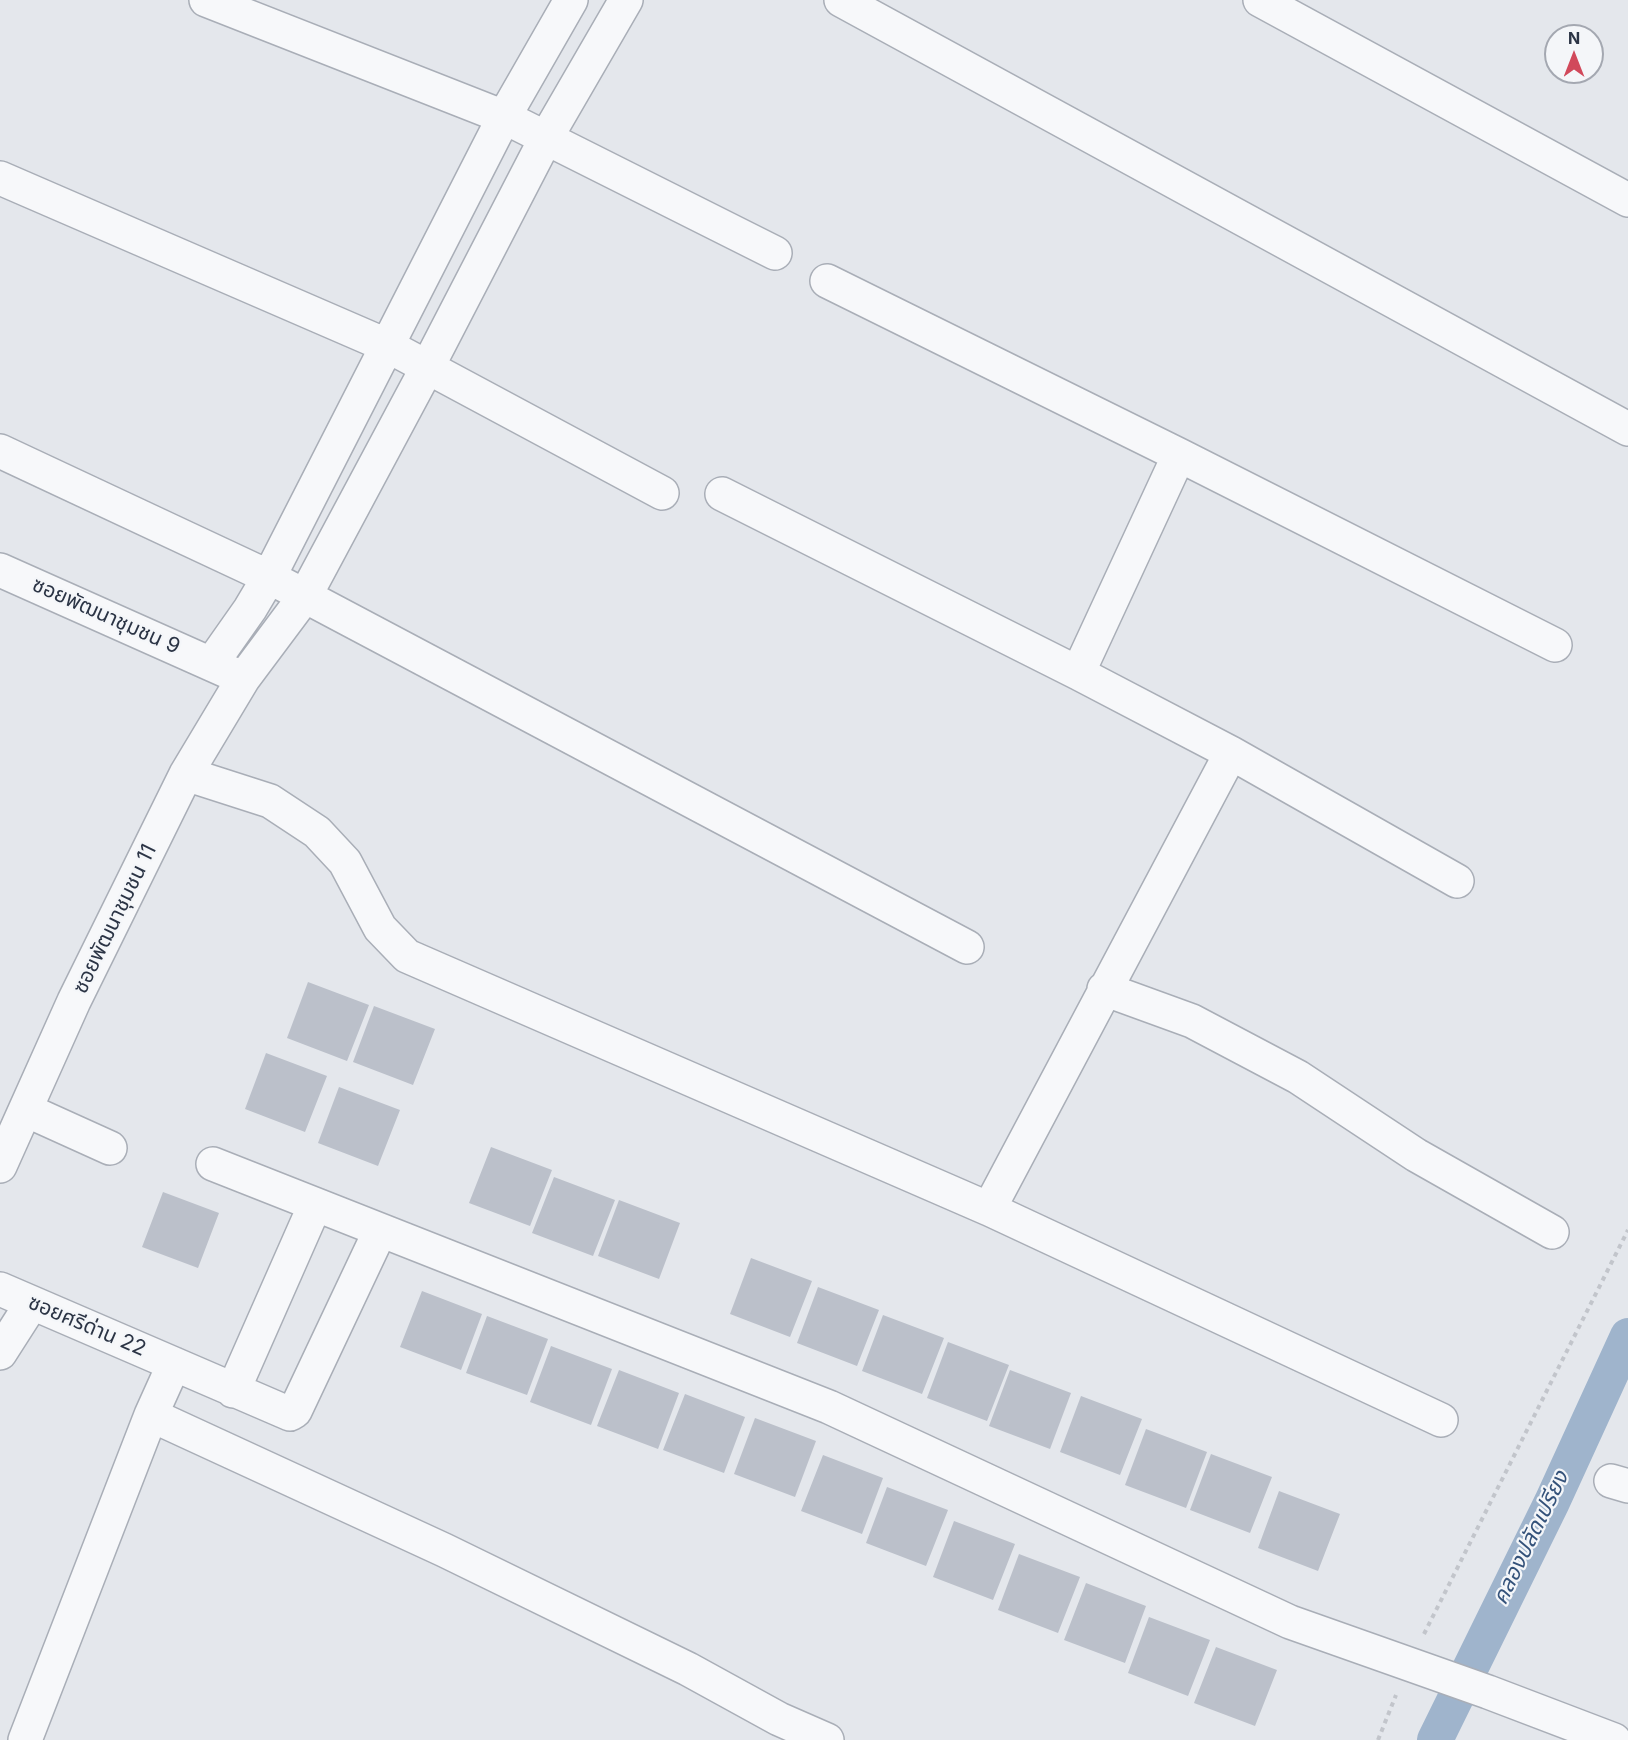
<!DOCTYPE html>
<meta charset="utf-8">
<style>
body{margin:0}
#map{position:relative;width:1628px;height:1740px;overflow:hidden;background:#e4e7ec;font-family:Inter,sans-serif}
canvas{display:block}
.north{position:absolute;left:1544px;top:24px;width:60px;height:60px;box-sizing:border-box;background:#f4f6f9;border:2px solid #a4a8b1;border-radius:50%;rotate:0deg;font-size:16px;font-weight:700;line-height:24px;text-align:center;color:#2b3445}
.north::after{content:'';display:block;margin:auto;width:21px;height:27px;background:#d1495b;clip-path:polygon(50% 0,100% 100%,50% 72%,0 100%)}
</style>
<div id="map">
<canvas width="1628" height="1740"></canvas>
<div class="north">N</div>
</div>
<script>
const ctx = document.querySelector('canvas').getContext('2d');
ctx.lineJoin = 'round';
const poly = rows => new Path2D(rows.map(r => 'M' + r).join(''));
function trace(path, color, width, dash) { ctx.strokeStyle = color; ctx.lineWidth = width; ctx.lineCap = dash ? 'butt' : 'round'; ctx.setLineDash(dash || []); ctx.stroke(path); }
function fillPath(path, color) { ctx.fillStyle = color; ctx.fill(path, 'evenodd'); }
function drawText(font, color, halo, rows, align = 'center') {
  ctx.font = font + ' Inter,"Noto Sans Thai",sans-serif'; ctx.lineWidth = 4.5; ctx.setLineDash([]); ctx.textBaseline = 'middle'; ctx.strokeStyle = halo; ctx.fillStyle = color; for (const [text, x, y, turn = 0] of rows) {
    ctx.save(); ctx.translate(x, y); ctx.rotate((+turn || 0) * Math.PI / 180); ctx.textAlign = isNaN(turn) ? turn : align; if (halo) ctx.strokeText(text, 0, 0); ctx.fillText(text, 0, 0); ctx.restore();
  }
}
trace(poly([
 [1435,1740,1552,1502,1628,1336]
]), '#9fb4cc', 36);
fillPath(poly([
 [308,982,369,1005,347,1061,287,1038],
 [374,1006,435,1029,413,1085,353,1062],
 [266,1053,327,1076,305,1132,245,1109],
 [339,1087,400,1110,378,1166,318,1143],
 [491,1147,552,1170,530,1226,469,1203],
 [554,1177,615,1200,593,1256,532,1233],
 [163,1192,219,1213,198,1268,142,1247],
 [619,1200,680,1223,659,1279,598,1256],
 [751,1258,812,1281,790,1337,730,1314],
 [818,1287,879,1310,857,1366,797,1343],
 [422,1291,482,1314,461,1370,400,1347],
 [883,1315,944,1338,922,1394,862,1371],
 [487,1316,548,1339,527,1395,466,1373],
 [948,1342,1009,1365,987,1421,927,1398],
 [551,1346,612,1369,591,1425,530,1402],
 [619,1370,679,1393,658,1449,597,1426],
 [1010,1370,1071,1393,1050,1449,989,1426],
 [685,1394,745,1417,724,1473,663,1450],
 [1081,1396,1142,1419,1120,1475,1060,1452],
 [755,1418,816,1441,795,1497,734,1474],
 [1146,1429,1207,1452,1186,1508,1125,1485],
 [1211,1454,1272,1477,1250,1533,1190,1510],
 [823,1455,883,1478,862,1534,801,1511],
 [887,1487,948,1510,926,1566,866,1543],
 [1279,1491,1340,1514,1318,1571,1258,1548],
 [954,1521,1015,1544,993,1600,933,1577],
 [1019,1554,1080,1577,1058,1633,998,1610],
 [1086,1583,1146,1606,1125,1663,1064,1640],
 [1149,1617,1210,1640,1188,1696,1128,1673],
 [1216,1647,1277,1670,1255,1726,1194,1703]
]), '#bbc0ca');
const minor = poly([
 [206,0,504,117,775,253],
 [841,0,1628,429],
 [1260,0,1628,200],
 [0,178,388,346,662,493],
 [827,281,1179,455,1555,645],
 [0,451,269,577,967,947],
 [722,494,1078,673,1231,753,1457,881],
 [0,570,231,673],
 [212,663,250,609,269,577,504,117,571,0],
 [1078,673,1179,455],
 [186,774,270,801,317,832,345,862,380,928,407,956,989,1209,1441,1420],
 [1104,989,1192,1021,1298,1077,1416,1155,1552,1232],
 [26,1110,110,1148],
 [213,1164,829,1407,1290,1622,1488,1692,1614,1740],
 [0,1166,74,1001,186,774,243,679,305,596,427,368,546,138,626,0],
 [989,1209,1231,753],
 [0,1289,290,1414,295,1411,380,1231],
 [0,1353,32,1303],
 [233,1391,315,1205],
 [151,1415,444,1550,688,1669,779,1719,827,1740],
 [1611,1481,1628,1486],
 [25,1740,151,1415,174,1364]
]);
trace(minor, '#a9aeb7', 36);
trace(poly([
 [1424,1634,1628,1230],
 [1378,1740,1396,1695]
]), '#c2c5cb', 4, [4.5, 4.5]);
trace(minor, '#f7f8fa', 33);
drawText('21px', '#2b3445', '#f4f6f9', [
 ["ซอยพัฒนาชุมชน 9",106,616,24],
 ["ซอยพัฒนาชุมชน 11",115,919,-64],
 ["ซอยศรีด่าน 22",87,1326,23]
]);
drawText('italic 22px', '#34527a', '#f4f6f9', [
 ["คลองปลัดเปรียง",1531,1538,-64]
]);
</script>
